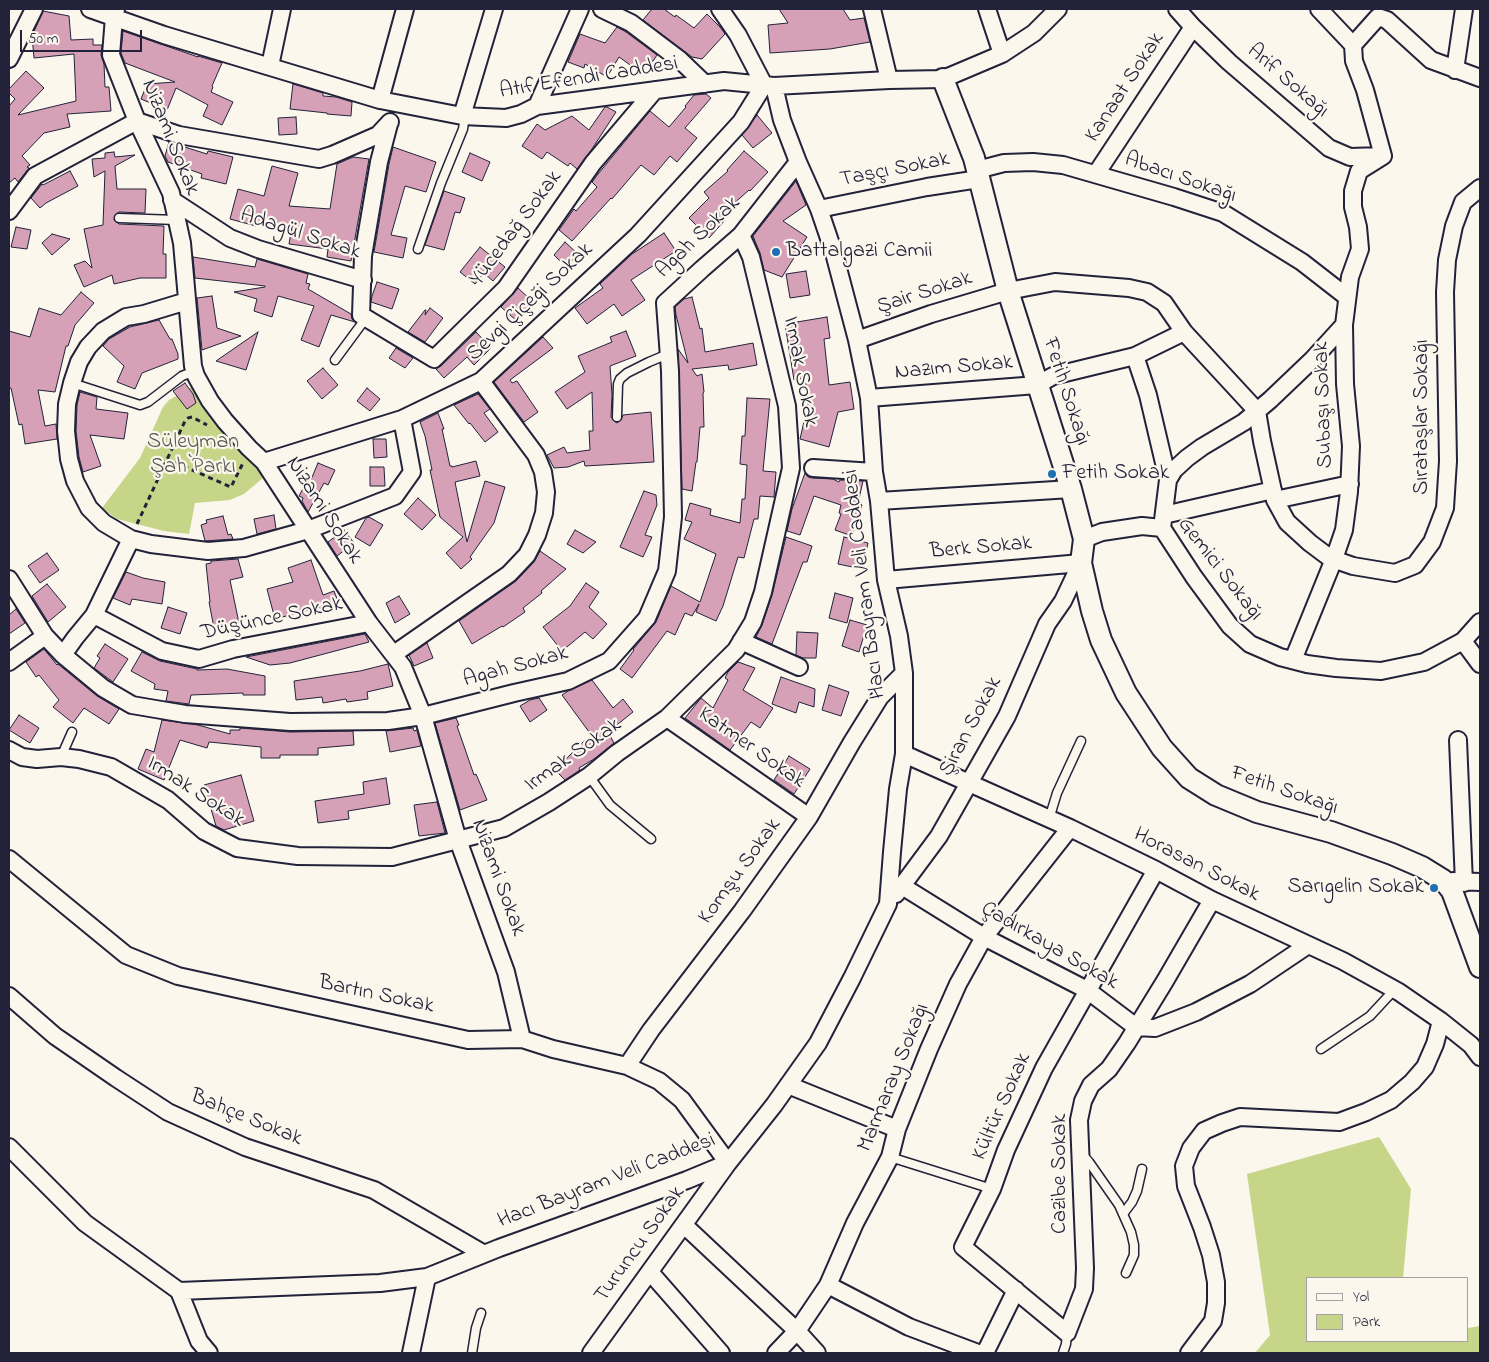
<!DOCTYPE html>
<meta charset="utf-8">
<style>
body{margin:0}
#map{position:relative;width:1489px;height:1362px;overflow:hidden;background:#fbf7ec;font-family:"Indie Flower",sans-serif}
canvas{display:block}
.frame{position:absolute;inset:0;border:10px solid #22223b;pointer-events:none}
.legend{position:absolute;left:1306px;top:1277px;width:162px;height:65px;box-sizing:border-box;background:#fbf7ec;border:1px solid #a4a2a5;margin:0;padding:6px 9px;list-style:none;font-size:15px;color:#22223b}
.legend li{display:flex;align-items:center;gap:10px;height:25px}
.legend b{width:25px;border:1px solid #a4a2a5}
.scale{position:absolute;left:20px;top:30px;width:122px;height:22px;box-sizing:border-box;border:2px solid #22223b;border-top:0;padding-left:6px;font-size:15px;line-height:18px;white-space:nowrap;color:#22223b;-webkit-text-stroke:4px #fbf7ec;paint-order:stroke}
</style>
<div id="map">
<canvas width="1489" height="1362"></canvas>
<div class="frame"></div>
<ul class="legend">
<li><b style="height:6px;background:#fbf7ec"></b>Yol</li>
<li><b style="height:14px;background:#c7d589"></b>Park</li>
</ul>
<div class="scale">50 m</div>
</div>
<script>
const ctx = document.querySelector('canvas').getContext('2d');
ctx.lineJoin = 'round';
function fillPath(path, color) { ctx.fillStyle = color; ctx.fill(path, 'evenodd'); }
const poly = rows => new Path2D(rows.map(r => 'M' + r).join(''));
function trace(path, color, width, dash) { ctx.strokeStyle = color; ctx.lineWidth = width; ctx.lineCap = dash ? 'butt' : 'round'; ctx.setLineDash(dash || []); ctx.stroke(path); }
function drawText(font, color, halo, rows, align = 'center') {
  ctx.font = font + ' "Indie Flower",sans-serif'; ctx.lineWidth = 4.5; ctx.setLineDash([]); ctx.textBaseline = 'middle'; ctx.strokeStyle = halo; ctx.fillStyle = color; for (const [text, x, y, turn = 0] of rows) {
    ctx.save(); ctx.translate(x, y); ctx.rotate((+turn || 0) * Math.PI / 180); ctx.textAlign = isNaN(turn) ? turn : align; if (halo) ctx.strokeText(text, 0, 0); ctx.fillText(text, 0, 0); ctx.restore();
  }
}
fillPath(poly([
 [197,384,257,464,263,478,244,494,230,500,195,503,189,534,164,531,117,519,102,508,140,458,163,407,169,400],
 [1379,1137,1411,1189,1403,1278,1308,1278,1308,1341,1468,1341,1468,1328,1480,1326,1480,1353,1255,1353,1270,1335,1247,1174]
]), '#c7d589');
const building = poly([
 [652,9,664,9,675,17,676,15,694,28,707,14,720,27,725,34,702,59,692,57,643,20,652,9],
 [779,9,843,9,850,20,864,18,870,42,830,49,770,53,768,25,788,23,779,9],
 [43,11,69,16,71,40,93,39,93,45,102,45,101,55,104,64,105,87,109,87,111,111,67,114,70,127,44,133,22,156,30,165,27,167,29,168,18,182,15,178,9,183,9,106,15,99,9,93,9,89,26,71,44,88,18,115,76,101,74,54,34,58,32,36,43,11],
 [617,27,626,32,657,55,653,61,633,67,619,57,607,77,585,64,584,68,568,62,580,34,605,43,617,27],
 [123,31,198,57,198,56,222,63,212,86,213,87,211,92,233,102,222,125,203,116,208,105,176,88,167,110,141,99,147,84,175,82,125,63,121,53,123,31],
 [293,84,323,93,323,96,336,97,352,102,351,116,327,114,327,113,290,109,293,84],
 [706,94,711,98,685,128,697,138,677,162,670,156,654,175,641,165,612,199,611,198,572,241,559,230,574,209,576,211,597,187,592,182,598,174,650,111,669,127,686,107,685,106,694,95,706,94],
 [605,107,607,107,616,112,592,149,577,169,570,163,568,166,547,152,542,159,522,146,537,124,545,130,572,116,589,130,605,107],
 [757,115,772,133,753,148,742,135,757,115],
 [296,117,297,134,279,135,278,118,296,117],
 [169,142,207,154,208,151,233,157,226,184,201,178,202,174,168,162,165,156,169,142],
 [393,147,436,162,426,192,405,186,391,235,407,238,403,258,374,252,389,164,393,147],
 [744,151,768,172,750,191,749,190,721,215,725,220,709,238,689,218,709,198,704,192,728,171,727,170,744,151],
 [114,152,115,157,135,155,115,166,117,189,146,189,145,213,119,212,115,215,114,220,119,224,164,226,163,254,166,254,166,278,140,278,114,284,112,275,84,287,74,265,85,261,92,268,84,229,103,225,105,171,94,177,92,159,105,158,105,153,114,152],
 [470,153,490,162,482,181,462,172,470,153],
 [353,157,369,159,351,261,327,257,328,249,289,244,292,226,257,223,256,226,230,219,238,189,264,196,272,166,298,173,289,206,330,209,337,164,353,157],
 [70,171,78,186,46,203,40,208,31,198,42,184,43,185,70,171],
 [796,181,806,205,783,221,807,237,782,277,764,270,760,253,753,236,796,181],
 [444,191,465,198,460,213,455,212,444,250,425,245,444,191],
 [16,227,31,230,27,249,11,247,16,227],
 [664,233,676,251,631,280,645,300,622,316,614,304,587,324,575,308,603,288,600,284,632,254,664,233],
 [52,234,70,239,52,255,42,243,52,234],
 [565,242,578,254,566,267,554,255,565,242],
 [480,247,505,267,493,281,484,273,475,284,460,272,480,247],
 [193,257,255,267,257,259,308,274,306,283,310,284,308,289,351,314,352,319,355,322,331,315,319,347,301,340,314,306,278,296,272,317,254,311,257,299,234,292,265,287,265,286,195,278,193,257],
 [806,271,810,295,790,298,786,274,806,271],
 [377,282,399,289,392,309,371,302,372,296,377,282],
 [518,288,534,303,517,321,501,307,518,288],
 [81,292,94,303,75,325,68,346,66,346,55,392,38,390,45,426,56,424,57,439,25,444,22,424,19,425,11,388,9,388,9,331,30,337,39,308,61,315,81,292],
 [212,296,217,328,241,336,202,350,197,298,212,296],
 [692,297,700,329,702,328,705,352,753,343,757,365,729,370,728,365,692,369,697,376,702,374,704,392,703,393,704,427,700,427,697,462,696,462,692,491,682,489,678,349,688,363,676,315,675,307,684,299,692,297],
 [430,308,443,318,425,342,408,332,425,310,426,310,425,315,430,308],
 [827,317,830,338,824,339,829,385,850,382,854,409,838,412,829,447,800,439,808,404,805,378,794,380,785,324,827,317],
 [159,320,170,339,172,339,178,354,178,359,142,373,135,389,117,382,124,366,103,346,109,339,130,327,159,320],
 [626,331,636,356,610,366,612,395,611,417,614,421,617,423,621,420,623,415,651,412,654,462,585,466,584,461,568,467,554,468,547,455,564,447,567,453,590,450,589,431,593,431,592,392,567,409,555,392,585,372,578,356,612,342,610,337,626,331],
 [258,332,246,370,216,361,258,332],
 [476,332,491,348,474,365,467,357,444,378,436,369,441,366,476,332],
 [543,337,553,348,510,380,512,383,517,381,538,412,524,422,494,382,543,337],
 [396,348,413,358,405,368,389,358,396,348],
 [323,368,338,385,322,399,307,381,323,368],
 [185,383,193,394,196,403,187,409,173,391,185,383],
 [367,388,380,399,370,411,357,401,367,388],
 [80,392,97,397,96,409,128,413,124,439,90,435,101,466,83,472,79,457,76,431,77,405,80,392],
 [478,394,490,409,484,413,498,432,485,442,470,423,469,424,454,405,478,394],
 [747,398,770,399,763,471,776,472,774,497,760,496,758,519,754,519,744,558,738,557,723,606,716,621,696,612,699,604,692,616,685,613,675,635,667,631,632,678,620,669,634,650,633,649,635,647,656,622,671,586,700,602,716,554,684,539,692,522,685,520,690,503,711,509,710,515,740,523,742,499,745,499,747,465,740,464,742,436,745,436,747,398],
 [438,413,444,429,442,429,450,466,452,466,452,467,476,461,480,476,455,482,467,542,485,481,505,487,494,523,470,557,472,559,461,569,446,553,463,537,440,517,430,470,432,470,425,436,420,422,438,413],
 [373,439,386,439,387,457,374,458,373,439],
 [318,463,335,470,328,485,324,483,308,512,302,501,303,498,299,496,307,481,310,482,318,463],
 [370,467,384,467,385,486,370,486,370,467],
 [805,473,808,477,812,478,833,479,839,482,840,480,863,481,858,503,862,505,852,536,835,530,841,514,839,513,841,505,814,496,800,535,787,531,792,509,805,473],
 [644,491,656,495,657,505,645,535,652,537,643,557,620,547,644,491],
 [418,498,436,515,422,530,404,514,418,498],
 [274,515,276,529,257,534,254,519,274,515],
 [223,516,228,535,231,534,233,539,205,541,201,525,207,523,206,520,223,516],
 [369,517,383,525,370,546,355,537,366,518,369,517],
 [344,530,354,543,337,556,328,542,344,530],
 [575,530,596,542,583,553,567,544,575,530],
 [786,537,812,546,807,562,803,562,772,644,756,637,762,625,772,595,786,537],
 [844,537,868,543,862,569,838,564,844,537],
 [540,551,566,569,541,591,542,593,523,608,525,612,503,627,502,626,472,644,459,621,516,581,534,562,540,551],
 [47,553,59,570,40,583,28,566,47,553],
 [238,559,243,577,230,580,239,623,214,628,209,602,210,602,206,564,211,563,211,561,238,559],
 [311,560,323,595,334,591,339,604,321,611,320,607,275,619,267,589,293,582,288,568,311,560],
 [126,572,143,578,165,582,162,604,132,599,130,605,113,598,126,572],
 [586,583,599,592,589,607,607,624,593,639,585,632,562,651,543,627,570,606,586,583],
 [47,584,66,607,48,622,32,596,47,584],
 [835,593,853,598,847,623,829,618,835,593],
 [399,596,410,614,395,623,386,603,399,596],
 [168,607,187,613,180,634,161,628,168,607],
 [16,609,25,623,9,634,9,615,16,609],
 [850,620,867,625,859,652,842,646,850,620],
 [797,632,818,633,816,658,803,658,796,655,797,632],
 [365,634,369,642,290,663,270,665,246,657,365,634],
 [427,643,433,658,414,666,409,655,427,643],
 [105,644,128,659,113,682,94,668,100,658,97,656,105,644],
 [44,649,57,665,58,664,97,696,119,709,109,724,84,708,73,723,53,707,59,700,39,675,36,677,26,662,44,649],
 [142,652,160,661,197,669,197,670,227,669,265,676,265,695,243,695,243,693,191,695,189,704,166,701,168,691,154,689,155,684,131,671,142,652],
 [738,662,755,668,743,690,773,708,760,728,751,722,730,750,685,718,701,698,713,708,728,680,725,678,728,672,738,662],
 [388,664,393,686,367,692,368,699,347,702,346,699,323,703,322,697,296,700,294,681,360,671,388,664],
 [781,677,815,689,814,707,799,702,796,713,772,704,781,677],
 [592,680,613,708,623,699,633,712,608,732,614,743,594,759,579,768,580,770,565,780,555,770,584,741,592,736,562,695,568,691,592,680],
 [829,685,849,692,841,716,822,710,829,685],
 [539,698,547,710,530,722,520,706,530,700,539,698],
 [19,715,39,728,30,743,9,730,19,715],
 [456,718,459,725,457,726,474,775,476,774,487,800,460,810,435,723,456,718],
 [162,720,198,725,230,734,230,730,240,730,240,728,290,732,353,731,354,745,318,748,318,755,280,755,280,758,261,758,261,747,209,742,207,748,180,740,164,780,138,769,146,749,154,752,162,720],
 [413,728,414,731,417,730,421,746,390,752,386,731,413,728],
 [789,756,810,769,794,794,774,780,789,756],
 [241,775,254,821,224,830,216,826,204,785,241,775],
 [386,778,390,804,348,811,349,819,318,823,315,801,364,794,363,782,386,778],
 [437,802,445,833,419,836,414,805,437,802]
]);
fillPath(building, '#d6a0b7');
trace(building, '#22223b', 1);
const service = poly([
 [119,218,177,220],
 [418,249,441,183,463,129,465,116],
 [335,360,366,318],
 [72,383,140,405,148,402,182,376,195,371],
 [617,417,618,384,620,379,627,373,649,362,668,354],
 [61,757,72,732],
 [589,776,610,805,651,839],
 [1049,819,1057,793,1081,741],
 [1321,1049,1370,1016,1395,989],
 [1082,1154,1089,1162,1119,1205,1131,1232,1134,1245,1134,1255,1126,1273],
 [890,1157,992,1189],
 [1123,1214,1132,1202,1137,1191,1142,1169],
 [472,1353,476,1328,481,1313],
 [1063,1353,1066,1344,1067,1333]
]);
const minor = poly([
 [90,9,164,35,380,100,462,116,506,118,521,114,537,106,724,81,774,86,889,80,943,79,1002,54,1034,33,1058,9],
 [116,9,114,17,111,55,137,121,171,193,182,243,193,366,196,376,210,401,225,421,249,448,264,462,369,623,403,667,423,716,458,840,506,972,522,1039],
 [602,9,631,23,680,60,705,84],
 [872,9,889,80],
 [987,9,1002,54],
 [1177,9,1193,27,1229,62,1329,148,1350,157,1381,156],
 [1319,9,1353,45,1354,61,1365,90,1383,156],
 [1353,45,1378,17,1387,20,1431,60,1480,78],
 [9,59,34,9],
 [270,66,282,9],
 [1455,70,1464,9],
 [380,100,405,9],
 [537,106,580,9],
 [462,116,494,9],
 [389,124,379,162,363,256,361,315,434,359,506,288,593,163,655,90],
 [977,170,1004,163,1033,162,1063,165,1174,197,1223,213,1302,262,1347,297],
 [1096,174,1193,27],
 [172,200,230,238,258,249,363,280],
 [819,209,927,187,979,179],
 [9,211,35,176,137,121,179,135,319,159,332,155,378,135,390,122],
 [187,301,144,314,126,317,103,331,88,347,79,362,72,383,67,404,66,431,69,459,75,481,89,508,104,523,131,539,151,544,208,551,244,548,308,530,395,496,412,472,402,419],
 [857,340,931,314,1008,291,1055,282,1129,288,1147,292,1164,303,1184,332,1257,411,1262,441,1275,500,1287,522,1310,543,1330,558,1353,566,1395,573,1415,565,1432,542,1445,508,1448,461,1445,292,1447,260,1454,226,1463,202,1480,188],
 [1135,356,1148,395,1168,480],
 [869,398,1037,385,1053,376,1135,356,1184,332],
 [264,462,402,419,481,381,638,235,741,122,764,85,738,35,720,9],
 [813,468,874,472],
 [1275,500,1350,484],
 [879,501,1071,489],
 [1164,515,1273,490],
 [1162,528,1168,480,1174,470,1187,458,1202,447,1244,422,1270,400,1313,359,1344,325],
 [1084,539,1102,532,1142,526,1162,528,1194,577,1230,626,1250,644,1280,657,1307,664,1336,668,1381,671,1424,662,1463,641,1480,622],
 [9,579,45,636,63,655,103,688,132,705,185,714,290,722,388,721,423,716,514,693,568,681,609,661,647,618,667,571,673,517,670,371,665,303,702,269,741,235,798,162],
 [886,580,1081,563],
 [94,615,131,539],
 [741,641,799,667],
 [1463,641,1480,664],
 [394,654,509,574,527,555,537,535,544,513,546,492,543,472,536,455,481,381],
 [63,655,75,638,94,615,162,651,199,659,233,649,369,623],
 [1293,660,1334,559,1344,530,1349,492,1351,446,1345,384,1344,325,1350,277,1360,249,1358,227,1353,207,1353,191,1359,171,1383,156],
 [9,662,45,636],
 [667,718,809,817],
 [1458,740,1464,883],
 [9,750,22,757,37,759,61,757,79,759,111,767,168,800,204,831,237,848,298,856,392,857,504,828,549,802,589,776,617,753,667,718,736,650,753,622,763,592,791,468,787,406,751,257,741,235],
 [904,754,1070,828,1156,870,1212,900,1343,961,1399,992,1441,1021,1471,1045,1480,1057],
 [9,859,126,955,178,976,468,1040,522,1039,553,1049,627,1066,659,1081,682,1100,728,1163,591,1353],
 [1156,870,1044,1068,1006,1150,992,1189,963,1247,1067,1333,1084,1289,1085,1268,1079,1120,1083,1101,1091,1085,1109,1069,1127,1043,1165,981,1212,900],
 [1453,881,1480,882],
 [902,886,984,937,1087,990,1136,1027,1155,1028,1196,1012,1250,984,1308,945],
 [896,894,939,836,1007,716,1047,624,1063,601,1081,563],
 [9,996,55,1036,116,1078,168,1112,245,1147,374,1190,484,1254],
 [627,1066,651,1030,742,911,809,817,852,742,880,697,904,673],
 [788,1085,897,1129],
 [9,1147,85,1223,179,1291,199,1341,209,1353],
 [684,1225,797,1331,817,1353],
 [650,1272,721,1353],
 [828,1285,909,1327,978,1353],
 [179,1291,380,1283,427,1277,499,1248,687,1180,728,1163,774,1105,818,1043,852,978,888,904,892,852,898,789,904,754,904,673,899,636,886,580,879,501,874,472,869,398,857,340,834,253,819,209,798,162,782,120,774,86],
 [411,1353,427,1277],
 [776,1353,797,1331,828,1285,855,1223,890,1157,897,1129,929,1049,958,984,984,937,1070,828],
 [985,1353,1016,1290],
 [1189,1353,1213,1321,1216,1303,1216,1282,1211,1255,1202,1227,1186,1186,1184,1166,1191,1148,1204,1131,1222,1123,1240,1117,1339,1122,1366,1112,1391,1100,1412,1082,1425,1067,1435,1044,1441,1021]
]);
const tertiary = poly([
 [943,79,974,158,1008,291,1071,489,1084,539,1081,563,1092,611,1101,640,1126,693,1162,748,1189,778,1216,795,1257,812,1331,832,1392,854,1422,867,1443,880,1452,891,1480,967]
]);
trace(service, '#22223b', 11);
trace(minor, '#22223b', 20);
trace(tertiary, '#22223b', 24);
trace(poly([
 [167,459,231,487,243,463],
 [137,524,185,421,188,418,192,417,207,425]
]), '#22223b', 3, [5, 4]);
trace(service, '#fbf7ec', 8);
trace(minor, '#fbf7ec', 16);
trace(tertiary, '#fbf7ec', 20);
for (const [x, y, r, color] of [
 [776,252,5,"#1f6fb2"],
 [1052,474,5,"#1f6fb2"],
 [1434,888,5,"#1f6fb2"]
]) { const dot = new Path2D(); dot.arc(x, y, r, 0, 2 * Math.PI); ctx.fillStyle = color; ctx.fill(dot); trace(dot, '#fbf7ec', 2); }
drawText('22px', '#22223b', '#fbf7ec', [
 ["Atıf Efendi Caddesi",589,79,-9],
 ["Arif Sokağı",1287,82,41],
 ["Kanaat Sokak",1126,88,-57],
 ["Nizami Sokak",169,138,68],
 ["Taşçı Sokak",895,171,-11],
 ["Abacı Sokağı",1180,179,19],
 ["Yücedağ Sokak",517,229,-53],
 ["Adagül Sokak",300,235,18],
 ["Agah Sokak",699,238,-44],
 ["Şair Sokak",925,294,-18],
 ["Sevgi Çiçeği Sokak",531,303,-43],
 ["Nazım Sokak",954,369,-5],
 ["Irmak Sokak",799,372,79],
 ["Fetih Sokağı",1065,392,72],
 ["Subaşı Sokak",1325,405,-92],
 ["Sırataşlar Sokağı",1423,417,-90],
 ["Nizami Sokak",323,511,57],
 ["Berk Sokak",981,549,-5],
 ["Gemici Sokağı",1219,570,52],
 ["Hacı Bayram Veli Caddesi",866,584,-97],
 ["Düşünce Sokak",272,620,-12],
 ["Agah Sokak",516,668,-15],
 ["Şiran Sokak",972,727,-62],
 ["Katmer Sokak",751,749,35],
 ["Irmak Sokak",574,756,-35],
 ["Fetih Sokağı",1284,792,19],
 ["Irmak Sokak",195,793,33],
 ["Horasan Sokak",1196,866,27],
 ["Komşu Sokak",741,872,-54],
 ["Nizami Sokak",497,878,70],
 ["Çadırkaya Sokak",1049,947,30],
 ["Bartın Sokak",376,996,12],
 ["Marmaray Sokağı",895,1078,-68],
 ["Kültür Sokak",1003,1107,-66],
 ["Bahçe Sokak",246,1119,22],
 ["Cazibe Sokak",1061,1174,-90],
 ["Hacı Bayram Veli Caddesi",607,1182,-21],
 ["Turuncu Sokak",641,1245,-54]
]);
drawText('22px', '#22223b', '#fbf7ec', [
 ["Battalgazi Camii",786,252],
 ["Fetih Sokak",1062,474],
 ["Sarıgelin Sokak",1424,888,"right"]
], 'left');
drawText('22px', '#545852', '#fbf7ec', [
 ["Süleyman",193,443],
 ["Şah Parkı",193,468]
]);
</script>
